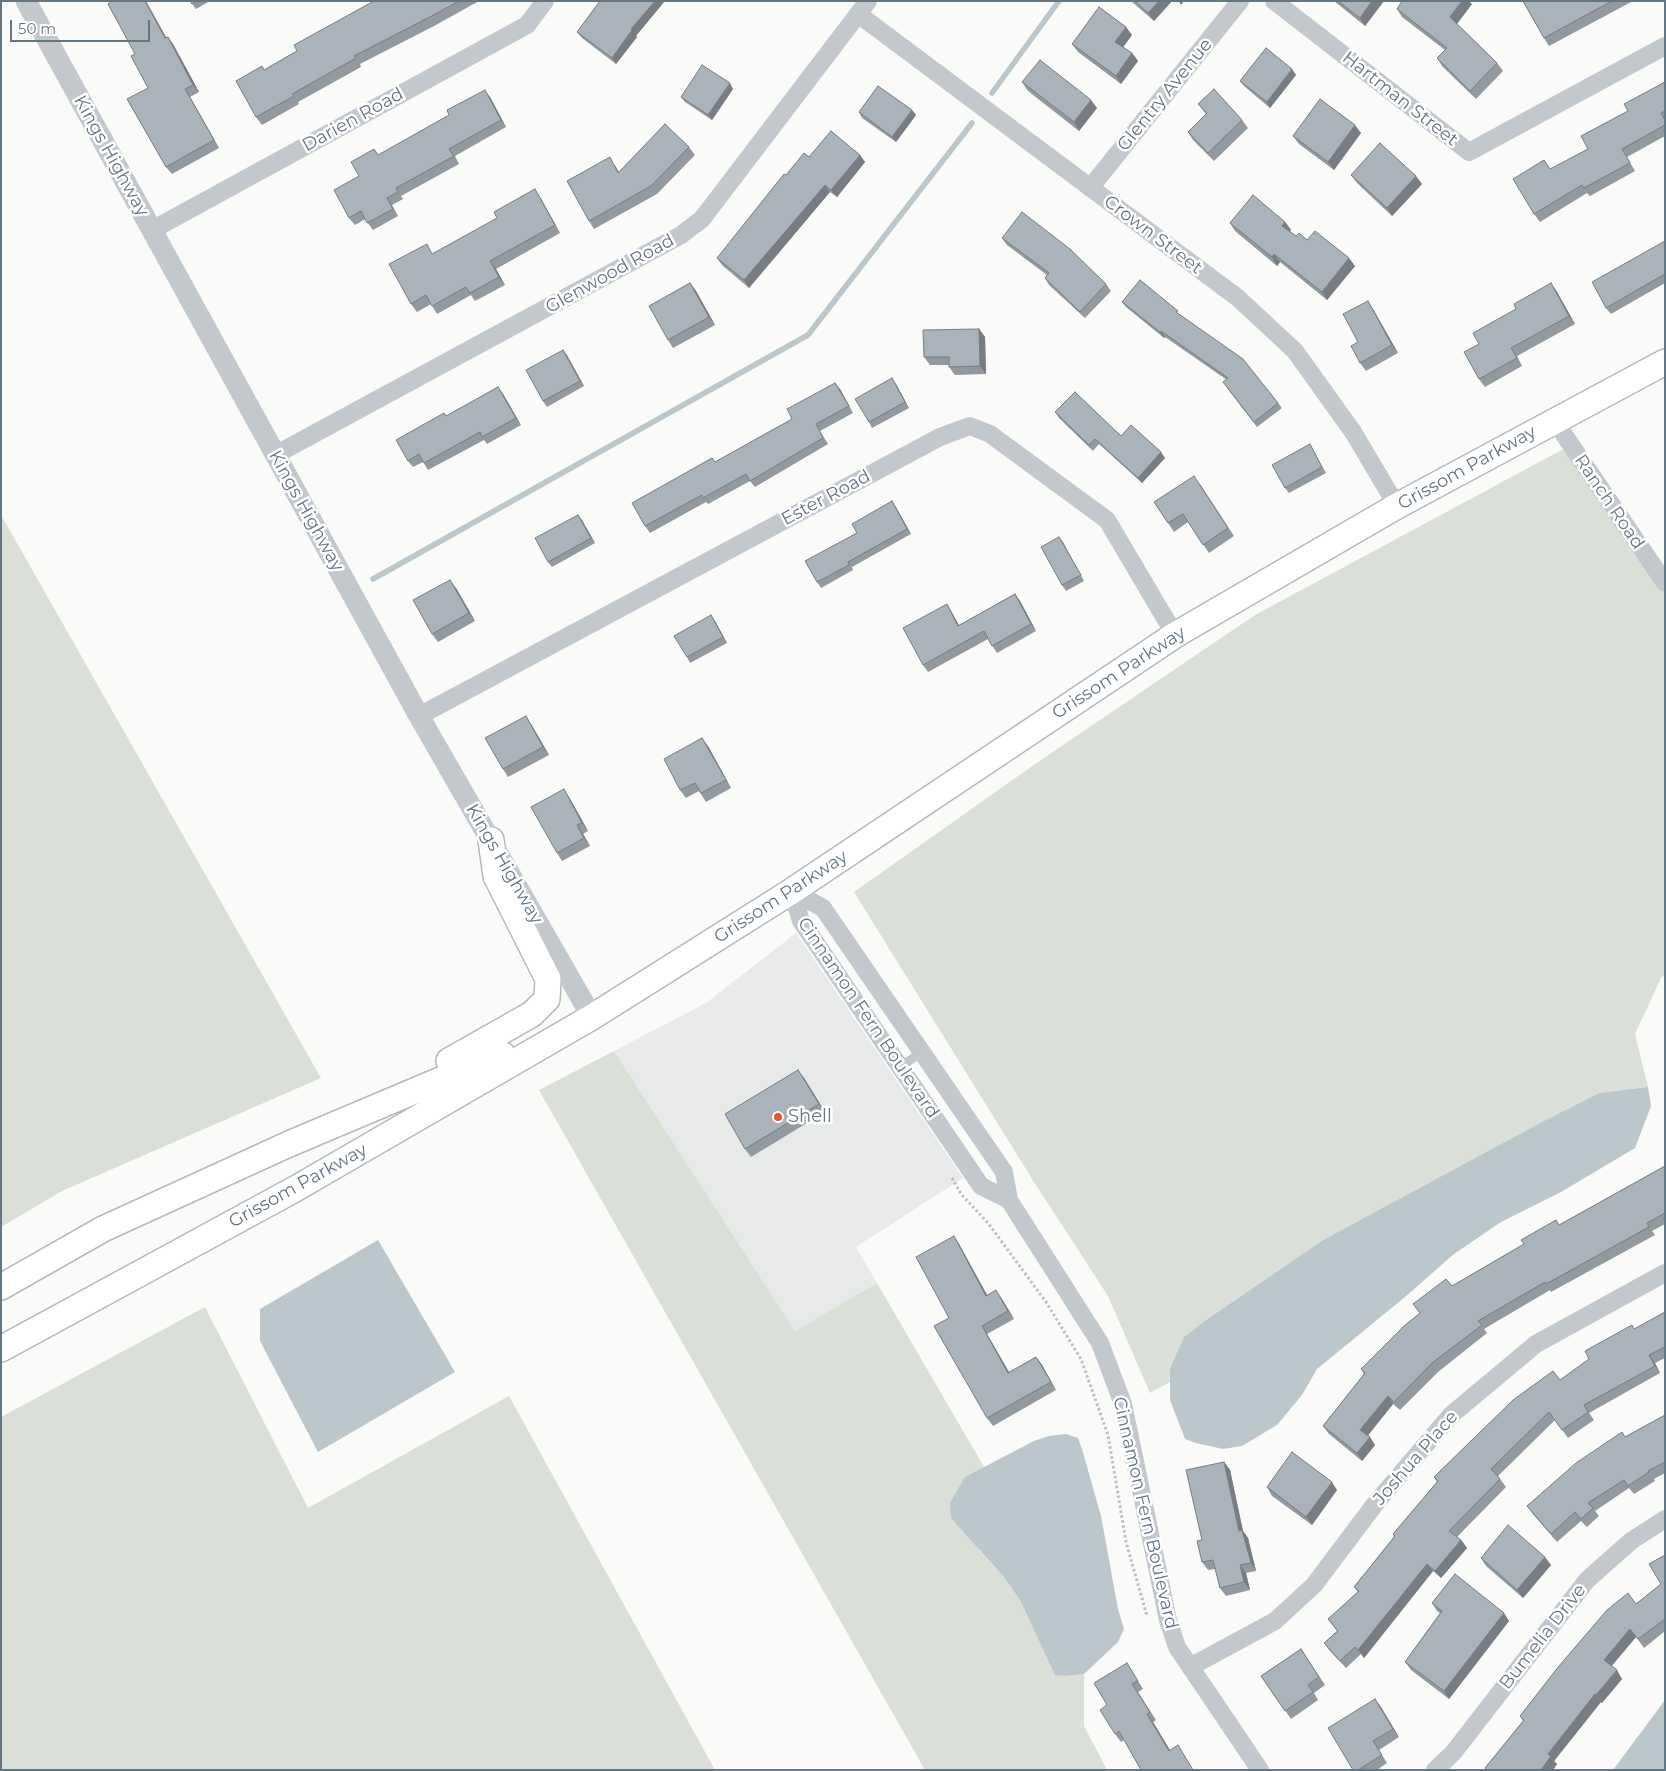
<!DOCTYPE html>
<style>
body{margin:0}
#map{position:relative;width:1666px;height:1771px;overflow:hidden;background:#fafaf8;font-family:Montserrat,sans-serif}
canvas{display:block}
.frame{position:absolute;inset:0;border:2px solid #657683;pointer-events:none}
.scale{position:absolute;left:10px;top:20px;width:140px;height:22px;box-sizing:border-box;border:2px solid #657683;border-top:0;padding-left:6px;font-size:15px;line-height:18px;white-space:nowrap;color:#657683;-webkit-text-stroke:4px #fff;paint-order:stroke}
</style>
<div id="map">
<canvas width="1666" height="1771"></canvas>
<div class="frame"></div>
<div class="scale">50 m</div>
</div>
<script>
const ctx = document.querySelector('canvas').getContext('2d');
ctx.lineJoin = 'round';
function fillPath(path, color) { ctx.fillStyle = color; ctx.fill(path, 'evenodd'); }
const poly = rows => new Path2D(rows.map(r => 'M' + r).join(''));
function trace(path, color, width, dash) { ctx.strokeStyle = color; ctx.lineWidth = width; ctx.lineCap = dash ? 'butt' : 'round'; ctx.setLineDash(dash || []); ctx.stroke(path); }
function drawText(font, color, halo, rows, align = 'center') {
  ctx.font = font + ' Montserrat,sans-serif'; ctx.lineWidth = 5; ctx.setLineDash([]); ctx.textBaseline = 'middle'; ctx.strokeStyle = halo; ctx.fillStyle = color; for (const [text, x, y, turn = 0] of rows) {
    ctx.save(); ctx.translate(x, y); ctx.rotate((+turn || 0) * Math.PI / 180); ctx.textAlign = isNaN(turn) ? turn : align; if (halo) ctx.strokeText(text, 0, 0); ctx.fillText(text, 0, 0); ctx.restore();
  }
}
fillPath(poly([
 [796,933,963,1178,856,1247,877,1283,795,1331,614,1051,706,1003]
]), '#e8e9e9');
fillPath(poly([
 [1569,446,1665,592,1665,975,1661,978,1635,1034,1648,1087,1599,1093,1538,1124,1323,1240,1206,1320,1184,1337,1171,1369,1170,1382,1150,1393,1108,1296,1034,1182,854,892,1038,762,1255,615],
 [1,515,321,1078,62,1191,1,1227],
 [614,1051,795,1331,877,1283,984,1467,965,1477,979,1550,1003,1576,1020,1600,1055,1674,1067,1676,1084,1674,1084,1726,1107,1770,925,1770,539,1090],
 [205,1307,308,1508,509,1396,715,1770,1,1770,1,1417]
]), '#dadfd7');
fillPath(poly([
 [1648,1087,1651,1106,1635,1148,1561,1192,1501,1222,1454,1254,1405,1297,1317,1369,1302,1395,1277,1425,1242,1446,1223,1449,1196,1443,1185,1439,1170,1400,1170,1369,1184,1337,1206,1320,1323,1240,1538,1124,1599,1093],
 [378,1240,455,1372,318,1452,260,1341,260,1309],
 [1066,1434,1078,1438,1082,1449,1101,1516,1118,1609,1124,1629,1118,1642,1084,1674,1067,1676,1055,1675,1020,1600,1003,1576,951,1518,950,1503,965,1477,1034,1441,1049,1436],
 [1665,1700,1665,1770,1613,1770]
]), '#bbc7cb');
trace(poly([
 [992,93,1059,1],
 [373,579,808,335,972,123]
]), '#bbc7cb', 5.5);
const secondary = poly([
 [449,1061,532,1014,547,999,548,979,496,876,491,840],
 [1,1287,103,1229,289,1144,502,1054],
 [1,1349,295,1189,592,1017,792,891,1175,635,1397,506,1665,362]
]);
trace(secondary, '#b3babf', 28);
trace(poly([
 [952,1178,961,1194,988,1223,1046,1302,1081,1359,1108,1435,1126,1542,1147,1616]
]), '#bbbfc2', 3, [2.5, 2.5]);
trace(poly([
 [900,1067,922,1052]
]), '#c3c8cc', 9);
trace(poly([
 [1274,1,1469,152,1665,46],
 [858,14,1238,298,1295,351,1353,432,1397,506],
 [1090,188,1240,1],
 [152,230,527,25,545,1],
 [1554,420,1665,583],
 [275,455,681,235,702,219,868,1],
 [419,716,940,437,970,426,990,434,1107,520,1175,635],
 [792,891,823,908,1004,1172,1009,1200,1100,1343,1123,1404,1168,1620,1177,1647,1260,1770],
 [792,891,801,921,981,1186,1009,1200],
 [1190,1667,1275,1621,1314,1585,1375,1504,1451,1415,1536,1344,1665,1273],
 [1435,1770,1453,1753,1587,1580,1631,1541,1665,1519]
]), '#c3c8cc', 18);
trace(poly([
 [26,1,419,716,592,1017]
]), '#c3c8cc', 21);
trace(secondary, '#fff', 25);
fillPath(poly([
 [190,1,210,1,196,9],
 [374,1,479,1,434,26,360,64,361,67,298,102,299,104,262,125,256,117,264,70,297,51],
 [1131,1,1172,1,1154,21],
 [1334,1,1384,1,1365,26],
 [1523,1,1633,1,1549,46,1544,38],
 [1472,4,1457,24,1497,63,1503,71,1476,99,1442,66,1437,58,1445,50,1402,17,1397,9],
 [577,32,636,36,637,37,616,64,582,38],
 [1132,35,1123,47,1132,53,1138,61,1121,84,1078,52,1072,44],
 [166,38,173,44,199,92,190,97,219,148,172,174,166,167,148,88],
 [1296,75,1270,108,1244,86,1240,81],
 [1022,82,1097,108,1079,131,1028,91],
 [1665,82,1665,136,1627,157,1635,171,1590,196,1587,193,1540,222,1534,214,1551,169,1588,149,1628,111],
 [733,89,712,120,685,102,681,97],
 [490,97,506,127,455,156,459,164,401,196,403,199,392,205,398,216,373,230,365,219,355,225,349,218,359,176],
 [1198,104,1242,120,1248,128,1214,161,1193,140,1188,132,1206,114],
 [912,110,916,115,896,142,862,118,859,112],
 [1361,133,1334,170,1299,144,1293,136],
 [689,147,695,155,657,194,594,229,589,221,615,165,619,172],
 [860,155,865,162,837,197,830,192,749,288,722,265,717,258,786,175,809,157],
 [1351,175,1422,184,1392,216,1357,183],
 [540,197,560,233,496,269,505,285,475,301,471,295,437,314,431,304,417,312,411,304,433,254],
 [1285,222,1291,230,1290,231,1296,236,1307,240,1355,266,1327,300,1280,262,1277,266,1235,231,1230,223],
 [1002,238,1106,284,1111,291,1085,318,1049,285,1045,278,1047,275,1007,245],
 [1665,241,1665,283,1611,314,1606,308],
 [690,283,696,291,715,325,673,348,668,340],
 [1551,283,1557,292,1575,324,1517,356,1522,366,1485,387,1479,379,1479,344,1516,309],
 [1122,302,1181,315,1278,403,1282,408,1257,427,1227,388,1227,380,1165,337,1164,338,1126,307],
 [1373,309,1398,353,1366,371,1360,363,1358,342],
 [979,329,985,337,986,374,955,375,949,367,949,365,930,365,924,357],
 [563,350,584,386,547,407,543,401],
 [896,384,909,408,872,428,869,422],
 [840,389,853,413,820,431,828,444,755,487,750,481,708,504,706,502,650,533,645,526,712,458,715,462,792,419],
 [503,394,521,425,487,444,484,440,428,470,423,462,413,467,408,461,446,416],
 [1055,412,1121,436,1165,458,1142,483,1099,444,1093,451,1059,418],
 [1313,450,1326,473,1289,493,1285,488],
 [1200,484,1234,536,1209,553,1188,522,1174,532,1154,502],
 [892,501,911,534,852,567,853,570,821,588,817,582,857,533],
 [578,515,595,543,552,567,548,562],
 [1059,537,1084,581,1066,591,1062,585],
 [456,588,475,621,438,642,432,634],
 [1015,594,1020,601,1036,631,997,653,988,639,928,672,923,665,947,604,959,625],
 [715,621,727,643,690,663,687,657],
 [531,724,549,755,508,777,503,769],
 [708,746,731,788,706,802,699,791,686,798,680,790],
 [569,797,588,831,583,834,590,846,562,861,557,853],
 [804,1078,825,1112,751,1157,745,1149],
 [1665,1166,1665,1224,1652,1231,1655,1235,1551,1292,1550,1290,1484,1329,1487,1333,1438,1372,1400,1410,1393,1404,1368,1435,1375,1445,1362,1461,1329,1434,1323,1426,1364,1374,1361,1369,1420,1313,1452,1286,1524,1244,1556,1220,1559,1225],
 [959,1244,987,1295,1002,1299,1014,1319,987,1334,1009,1372,1036,1357,1042,1365,1056,1390,993,1426,987,1418,949,1318],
 [1665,1312,1665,1358,1655,1363,1660,1373,1589,1413,1594,1420,1568,1438,1555,1420,1498,1476,1506,1487,1457,1537,1461,1540,1467,1548,1441,1578,1433,1571,1364,1658,1361,1654,1346,1668,1330,1651,1324,1643,1337,1631,1328,1619,1358,1592,1354,1587,1394,1537,1393,1534,1437,1482,1434,1477,1560,1380,1635,1329],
 [1665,1415,1665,1473,1654,1479,1655,1481,1634,1494,1629,1488,1595,1511,1599,1516,1587,1527,1581,1521,1557,1542,1533,1514,1527,1506,1625,1437],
 [1224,1462,1230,1470,1243,1531,1248,1538,1256,1571,1246,1573,1250,1590,1226,1596,1220,1588,1215,1569,1208,1570,1202,1562,1202,1540],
 [1267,1487,1337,1490,1312,1525,1272,1496],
 [1665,1555,1665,1631,1644,1648,1636,1637,1611,1666,1622,1679,1602,1703,1601,1702,1554,1761,1557,1764,1553,1770,1486,1770,1485,1768,1523,1721,1520,1716,1636,1604,1661,1584],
 [1481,1558,1551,1565,1523,1598,1486,1566],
 [1432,1603,1509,1621,1449,1699,1411,1670,1405,1662,1440,1613,1437,1611],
 [1301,1649,1325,1685,1314,1693,1318,1700,1291,1719,1261,1676],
 [1127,1663,1143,1689,1138,1692,1156,1720,1153,1722,1170,1750,1178,1745,1193,1770,1141,1770,1124,1740,1121,1742,1115,1734,1107,1705],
 [1375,1699,1399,1737,1379,1750,1387,1763,1377,1770,1353,1770]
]), '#929a9f');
fillPath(poly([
 [145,1,146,1,171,46,165,38],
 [655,1,665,1,636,36,637,37,616,64,612,58,631,29],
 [1159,1,1172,1,1154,21,1148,13],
 [1179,1,1184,1,1181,5],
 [1372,1,1384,1,1365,26,1360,18],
 [1462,1,1469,1,1472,4,1456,25,1450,17],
 [1126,27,1132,35,1121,50,1115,42],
 [168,37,173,44,199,92,193,85],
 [1132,53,1138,61,1121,84,1116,76],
 [1292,69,1296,75,1270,108,1267,102],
 [730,83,733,89,712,120,708,115],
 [185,89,190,97,219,148,214,140],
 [485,90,490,97,506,127,501,120],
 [1091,100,1097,108,1079,131,1074,122],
 [912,110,916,115,896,142,892,137],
 [1355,125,1361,133,1334,170,1328,162],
 [860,155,865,162,837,197,831,190],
 [1416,176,1422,184,1392,216,1387,208],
 [825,185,830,192,749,288,744,280],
 [535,189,540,197,560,233,555,225],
 [1285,222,1291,230,1288,234,1282,226],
 [1274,254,1280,262,1277,266,1272,257],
 [1349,258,1355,266,1327,300,1322,292],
 [490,261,496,269,505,285,499,277],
 [690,283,696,291,715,325,709,317],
 [1551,283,1557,292,1575,324,1569,316],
 [1368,301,1373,309,1398,353,1392,345],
 [979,329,985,337,986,374,980,366],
 [1161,331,1165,337,1164,338,1160,332],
 [563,350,567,355,584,386,580,381],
 [892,378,896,384,909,408,905,402],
 [835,383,840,389,853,413,849,406],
 [498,387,503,394,521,425,516,418],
 [1161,452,1165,458,1142,483,1138,478],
 [892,501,896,507,911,534,907,529],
 [578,515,582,520,595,543,591,538],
 [1059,537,1063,542,1084,581,1081,575],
 [450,580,456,588,475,621,469,613],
 [1015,594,1020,601,1036,631,1031,624],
 [947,604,951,611,963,633,958,626],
 [711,615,715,621,727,643,723,637],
 [526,716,531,724,549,755,543,747],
 [702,738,708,746,731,788,726,780],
 [564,789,569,797,588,831,582,823],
 [577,825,583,834,590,846,584,838],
 [798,1070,804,1078,825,1112,819,1104],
 [954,1236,959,1244,992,1304,986,1296],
 [996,1290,1002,1299,1014,1319,1008,1311],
 [982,1326,987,1334,1014,1381,1008,1373],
 [1649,1355,1655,1363,1660,1373,1655,1366],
 [1036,1357,1042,1365,1056,1390,1051,1382],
 [1388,1396,1393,1404,1366,1438,1360,1430],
 [1370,1437,1375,1445,1362,1461,1357,1453],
 [1224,1462,1230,1470,1243,1531,1248,1538,1256,1571,1251,1563,1239,1531],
 [1332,1482,1337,1490,1312,1525,1306,1517],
 [1461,1540,1467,1548,1441,1578,1435,1571],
 [1545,1557,1551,1565,1523,1598,1517,1590],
 [1427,1564,1433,1571,1364,1658,1358,1650],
 [1240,1565,1246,1573,1250,1590,1244,1582],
 [1504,1613,1509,1621,1449,1699,1444,1691],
 [1630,1629,1636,1637,1610,1668,1604,1660],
 [1617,1670,1622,1679,1602,1703,1596,1695],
 [1595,1694,1601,1702,1554,1761,1557,1764,1553,1770,1541,1770,1548,1754],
 [1375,1699,1381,1707,1399,1737,1393,1729],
 [1147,1714,1153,1722,1175,1759,1169,1751]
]), '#777d82');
const building = poly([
 [112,1,145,1,165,38,168,37,193,85,185,89,214,140,166,167,127,99,148,88,131,56,135,54,108,4,112,1],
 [190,1,196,1,192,4,190,1],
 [374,1,459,1,428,18,354,56,356,58,292,94,294,96,256,117,236,81,262,66,264,70,297,51,294,45,374,1],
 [600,1,655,1,631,29,632,30,612,58,577,32,600,1],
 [1135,1,1159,1,1148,13,1135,1],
 [1338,1,1372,1,1360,18,1338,1],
 [1402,1,1462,1,1450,17,1497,63,1470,91,1437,58,1447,48,1397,9,1402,1],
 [1523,1,1612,1,1544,38,1523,1],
 [1099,7,1126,27,1115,42,1132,53,1116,76,1072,44,1099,7],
 [1266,48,1292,69,1267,102,1240,81,1266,48],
 [1040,60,1091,100,1074,122,1022,82,1040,60],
 [702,65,730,83,708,115,681,97,702,65],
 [1665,82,1665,111,1661,113,1665,120,1665,125,1622,149,1630,163,1584,188,1582,185,1534,214,1513,179,1544,160,1550,169,1588,149,1581,136,1628,111,1624,104,1665,82],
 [878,86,912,110,892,137,859,112,878,86],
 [1214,89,1242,120,1208,153,1188,132,1207,113,1198,104,1214,89],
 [485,90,501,120,449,149,454,156,396,188,398,192,387,198,393,209,367,223,361,211,349,218,334,190,359,176,351,162,374,149,378,155,449,115,447,110,485,90],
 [1320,99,1355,125,1328,162,1293,136,1320,99],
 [665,124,689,147,651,186,589,221,567,181,610,157,618,173,665,124],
 [831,131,860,155,831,190,825,185,744,280,717,258,784,174,786,175,804,153,809,157,831,131],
 [1380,143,1416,176,1387,208,1351,175,1380,143],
 [535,189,555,225,490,261,499,277,470,293,466,287,432,306,426,295,411,304,389,264,427,244,432,254,497,218,494,212,535,189],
 [1253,195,1285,222,1282,226,1296,236,1299,233,1307,240,1315,231,1349,258,1322,292,1274,254,1272,257,1230,223,1253,195],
 [1022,212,1070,249,1106,284,1080,312,1045,278,1049,273,1002,238,1022,212],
 [1665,241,1665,274,1606,308,1592,282,1665,241],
 [1140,280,1178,311,1176,312,1243,359,1278,403,1254,422,1223,382,1228,378,1161,331,1160,332,1122,302,1140,280],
 [690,283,709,317,668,340,649,306,690,283],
 [1551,283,1569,316,1511,348,1517,358,1479,379,1464,352,1479,344,1473,333,1516,309,1514,304,1551,283],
 [1368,301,1392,345,1360,363,1351,346,1358,342,1343,314,1368,301],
 [979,329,980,366,949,367,949,357,924,357,923,330,979,329],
 [563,350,580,381,543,401,526,370,563,350],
 [892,378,905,402,869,422,855,399,892,378],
 [835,383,849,406,816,424,823,438,750,481,746,474,703,498,702,495,645,526,632,503,712,458,715,462,792,419,787,409,835,383],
 [498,387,516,418,482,437,480,432,424,463,419,454,408,461,396,440,444,413,446,416,498,387],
 [1075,392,1121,436,1131,425,1161,452,1138,478,1095,439,1089,445,1055,412,1075,392],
 [1310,444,1322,467,1285,488,1272,465,1310,444],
 [1194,476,1228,528,1203,545,1183,514,1168,523,1154,502,1194,476],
 [892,501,907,529,848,562,849,565,817,582,805,561,857,533,852,524,892,501],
 [578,515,591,538,548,562,535,538,578,515],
 [1059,537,1081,575,1062,585,1041,547,1059,537],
 [450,580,469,613,432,634,413,600,450,580],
 [1015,594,1031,624,992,646,984,631,923,665,903,628,947,604,958,626,1015,594],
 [711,615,723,637,687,657,674,636,711,615],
 [526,716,543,747,503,769,485,738,526,716],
 [702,738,726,780,701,793,695,783,680,790,664,759,702,738],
 [564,789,582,823,577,825,584,838,557,853,531,807,564,789],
 [798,1070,819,1104,745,1149,725,1114,798,1070],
 [1665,1166,1665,1213,1647,1223,1649,1227,1546,1284,1545,1282,1478,1321,1482,1325,1432,1363,1394,1402,1388,1396,1360,1430,1370,1437,1357,1453,1323,1426,1365,1373,1361,1369,1404,1326,1420,1313,1413,1304,1446,1279,1452,1286,1524,1244,1521,1240,1556,1220,1559,1225,1665,1166],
 [954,1236,986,1296,996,1290,1008,1311,982,1326,1008,1373,1036,1357,1051,1382,987,1418,934,1326,949,1318,916,1257,954,1236],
 [1665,1312,1665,1347,1649,1355,1655,1366,1584,1405,1588,1412,1562,1430,1549,1412,1491,1469,1500,1479,1449,1531,1461,1540,1435,1571,1427,1564,1358,1650,1355,1647,1340,1661,1324,1643,1338,1631,1328,1619,1359,1591,1354,1587,1395,1536,1393,1534,1438,1481,1434,1477,1513,1400,1553,1371,1560,1380,1589,1359,1585,1351,1632,1325,1634,1329,1665,1312],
 [1665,1415,1665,1462,1648,1471,1649,1472,1628,1486,1624,1480,1588,1503,1593,1508,1581,1519,1575,1512,1551,1534,1527,1506,1576,1463,1622,1432,1625,1437,1665,1415],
 [1292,1452,1332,1482,1306,1517,1267,1487,1292,1452],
 [1224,1462,1239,1531,1242,1530,1251,1563,1240,1565,1244,1582,1220,1588,1213,1560,1202,1562,1197,1541,1202,1540,1186,1470,1224,1462],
 [1508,1525,1545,1557,1517,1590,1481,1558,1508,1525],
 [1665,1555,1665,1619,1638,1639,1630,1629,1604,1660,1617,1670,1596,1695,1595,1694,1548,1754,1551,1756,1541,1770,1487,1770,1485,1768,1524,1720,1520,1716,1559,1666,1607,1610,1628,1593,1636,1604,1661,1584,1649,1564,1665,1555],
 [1455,1574,1504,1613,1444,1691,1405,1662,1442,1611,1432,1603,1455,1574],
 [1301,1649,1319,1677,1308,1685,1313,1692,1285,1711,1261,1676,1301,1649],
 [1127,1663,1138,1681,1132,1684,1150,1712,1147,1714,1169,1751,1178,1745,1193,1770,1141,1770,1119,1731,1115,1734,1100,1710,1107,1705,1094,1683,1127,1663],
 [1375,1699,1393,1729,1373,1741,1382,1755,1358,1770,1353,1770,1328,1728,1375,1699]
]);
fillPath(building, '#aab3b9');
trace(building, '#777d82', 1);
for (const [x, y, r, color] of [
 [778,1117,5,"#e4572e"]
]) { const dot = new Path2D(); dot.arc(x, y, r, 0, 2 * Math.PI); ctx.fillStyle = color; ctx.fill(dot); trace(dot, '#fff', 2); }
drawText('18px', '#657683', '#fff', [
 ["Glentry Avenue",1165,95,-51],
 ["Hartman Street",1400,99,38],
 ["Darien Road",353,120,-29],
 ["Kings Highway",111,156,61],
 ["Crown Street",1153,235,37],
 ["Glenwood Road",610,274,-29],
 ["Grissom Parkway",1467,468,-29],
 ["Ester Road",826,498,-28],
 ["Ranch Road",1609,502,56],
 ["Kings Highway",306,511,61],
 ["Grissom Parkway",1119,673,-33],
 ["Kings Highway",504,864,60],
 ["Grissom Parkway",781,897,-33],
 ["Cinnamon Fern Boulevard",868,1018,56],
 ["Grissom Parkway",298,1186,-29],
 ["Joshua Place",1416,1458,-49],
 ["Cinnamon Fern Boulevard",1145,1513,77],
 ["Bumelia Drive",1543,1637,-52]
]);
drawText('18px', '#657683', '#fff', [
 ["Shell",788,1117]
], 'left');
</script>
